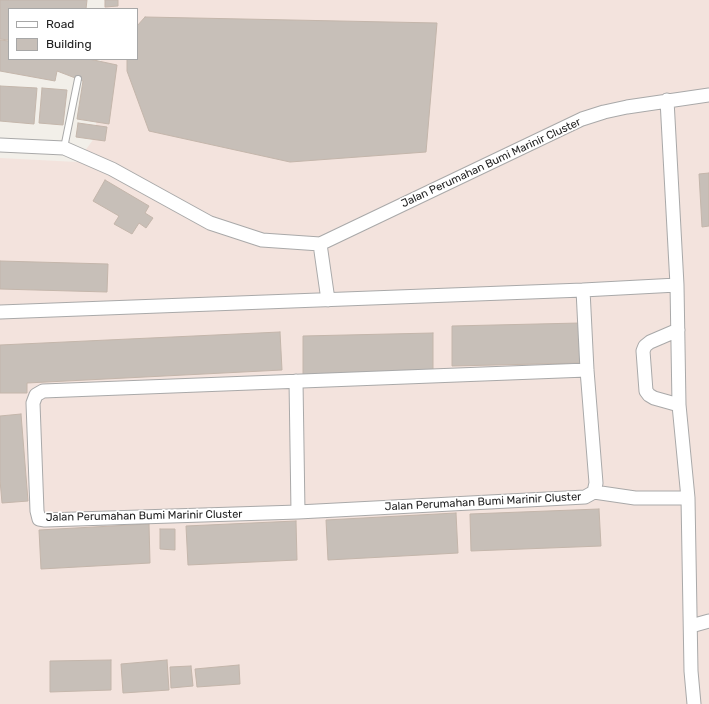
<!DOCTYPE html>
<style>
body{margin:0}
#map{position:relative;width:709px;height:704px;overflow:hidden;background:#f2efe9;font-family:Rubik,sans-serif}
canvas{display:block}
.legend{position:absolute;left:8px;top:8px;width:130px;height:52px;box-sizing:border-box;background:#fff;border:1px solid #a7a7a7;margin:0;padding:5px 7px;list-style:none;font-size:12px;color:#222}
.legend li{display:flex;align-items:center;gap:8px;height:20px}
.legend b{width:20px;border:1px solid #a7a7a7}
</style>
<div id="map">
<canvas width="709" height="704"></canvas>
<ul class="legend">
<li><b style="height:5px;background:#fff"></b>Road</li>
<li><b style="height:11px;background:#c7bfb8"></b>Building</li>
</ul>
</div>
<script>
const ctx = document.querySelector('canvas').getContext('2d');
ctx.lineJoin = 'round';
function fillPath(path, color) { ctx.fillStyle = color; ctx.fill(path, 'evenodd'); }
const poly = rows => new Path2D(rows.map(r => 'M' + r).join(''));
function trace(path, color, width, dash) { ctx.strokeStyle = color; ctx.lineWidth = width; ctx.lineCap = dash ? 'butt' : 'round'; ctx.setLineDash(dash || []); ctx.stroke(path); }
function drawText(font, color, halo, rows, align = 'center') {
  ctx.font = font + ' Rubik,sans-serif'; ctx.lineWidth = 3.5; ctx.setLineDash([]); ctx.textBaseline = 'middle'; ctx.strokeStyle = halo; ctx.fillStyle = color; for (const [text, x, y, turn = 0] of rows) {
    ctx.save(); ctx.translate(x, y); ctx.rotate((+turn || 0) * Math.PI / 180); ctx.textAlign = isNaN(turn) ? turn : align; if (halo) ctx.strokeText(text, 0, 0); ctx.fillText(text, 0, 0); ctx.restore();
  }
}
fillPath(poly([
 [105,0,709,0,709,704,0,704,0,158,77,162,95,137,101,59,137,59,137,9,104,9]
]), '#f3e3dd');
const building = poly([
 [0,0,87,0,86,9,9,9,9,40,0,39,0,0],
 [105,0,118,0,118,6,105,7,105,0],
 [145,17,437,23,426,152,290,162,149,131,127,71,127,59,137,59,137,26,145,17],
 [0,40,9,41,9,59,89,59,117,65,109,124,77,119,83,81,78,79,57,71,55,81,0,71,0,40],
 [0,86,37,88,34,124,0,121,0,86],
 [42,88,67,90,63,125,39,123,42,88],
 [78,123,107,127,105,141,76,137,78,123],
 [709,173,709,226,702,227,699,174,709,173],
 [105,180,149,206,145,213,153,218,146,228,139,223,132,234,114,224,119,216,93,201,105,180],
 [0,261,108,264,107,292,0,289,0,261],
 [580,323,581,363,452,366,452,326,580,323],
 [280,332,282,370,27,383,27,393,0,393,0,345,280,332],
 [433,333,433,373,303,376,303,336,433,333],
 [21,414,28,501,2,503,0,480,0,416,21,414],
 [599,509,601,546,471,551,470,514,599,509],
 [456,513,458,553,328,560,326,520,456,513],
 [296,521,297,560,188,565,186,526,296,521],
 [149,524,150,563,41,569,39,530,149,524],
 [160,529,175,529,175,550,160,549,160,529],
 [111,660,111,690,50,692,50,661,111,660],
 [167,660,169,690,123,693,121,664,167,660],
 [239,665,240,684,197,687,195,669,239,665],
 [191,666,193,686,171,688,170,667,191,666]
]);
fillPath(building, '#c7bfb8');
trace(building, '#c4b6ab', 1);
const service = poly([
 [64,148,78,79]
]);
const minor = poly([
 [667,100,677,285,679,405,688,498,691,671,694,704],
 [0,145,64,148,112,169,210,223,262,240,320,244,582,119,604,112,627,107,709,95],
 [320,244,328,300],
 [583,290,587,370,596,483,594,492,585,497,298,512,45,520,39,519,37,511,33,403,36,395,43,391,587,370],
 [0,312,583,290,677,285],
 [678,330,650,342,645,346,643,351,646,391,649,395,654,398,679,405],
 [296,381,298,512],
 [594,492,635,498,688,498],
 [691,626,709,621]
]);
trace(service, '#a9a9a9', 8);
trace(minor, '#a9a9a9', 15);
trace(service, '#fff', 6);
trace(minor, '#fff', 13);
drawText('11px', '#222', '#fff', [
 ["Jalan Perumahan Bumi Marinir Cluster",491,163,-25],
 ["Jalan Perumahan Bumi Marinir Cluster",483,502,-3],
 ["Jalan Perumahan Bumi Marinir Cluster",144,516,-1]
]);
</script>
